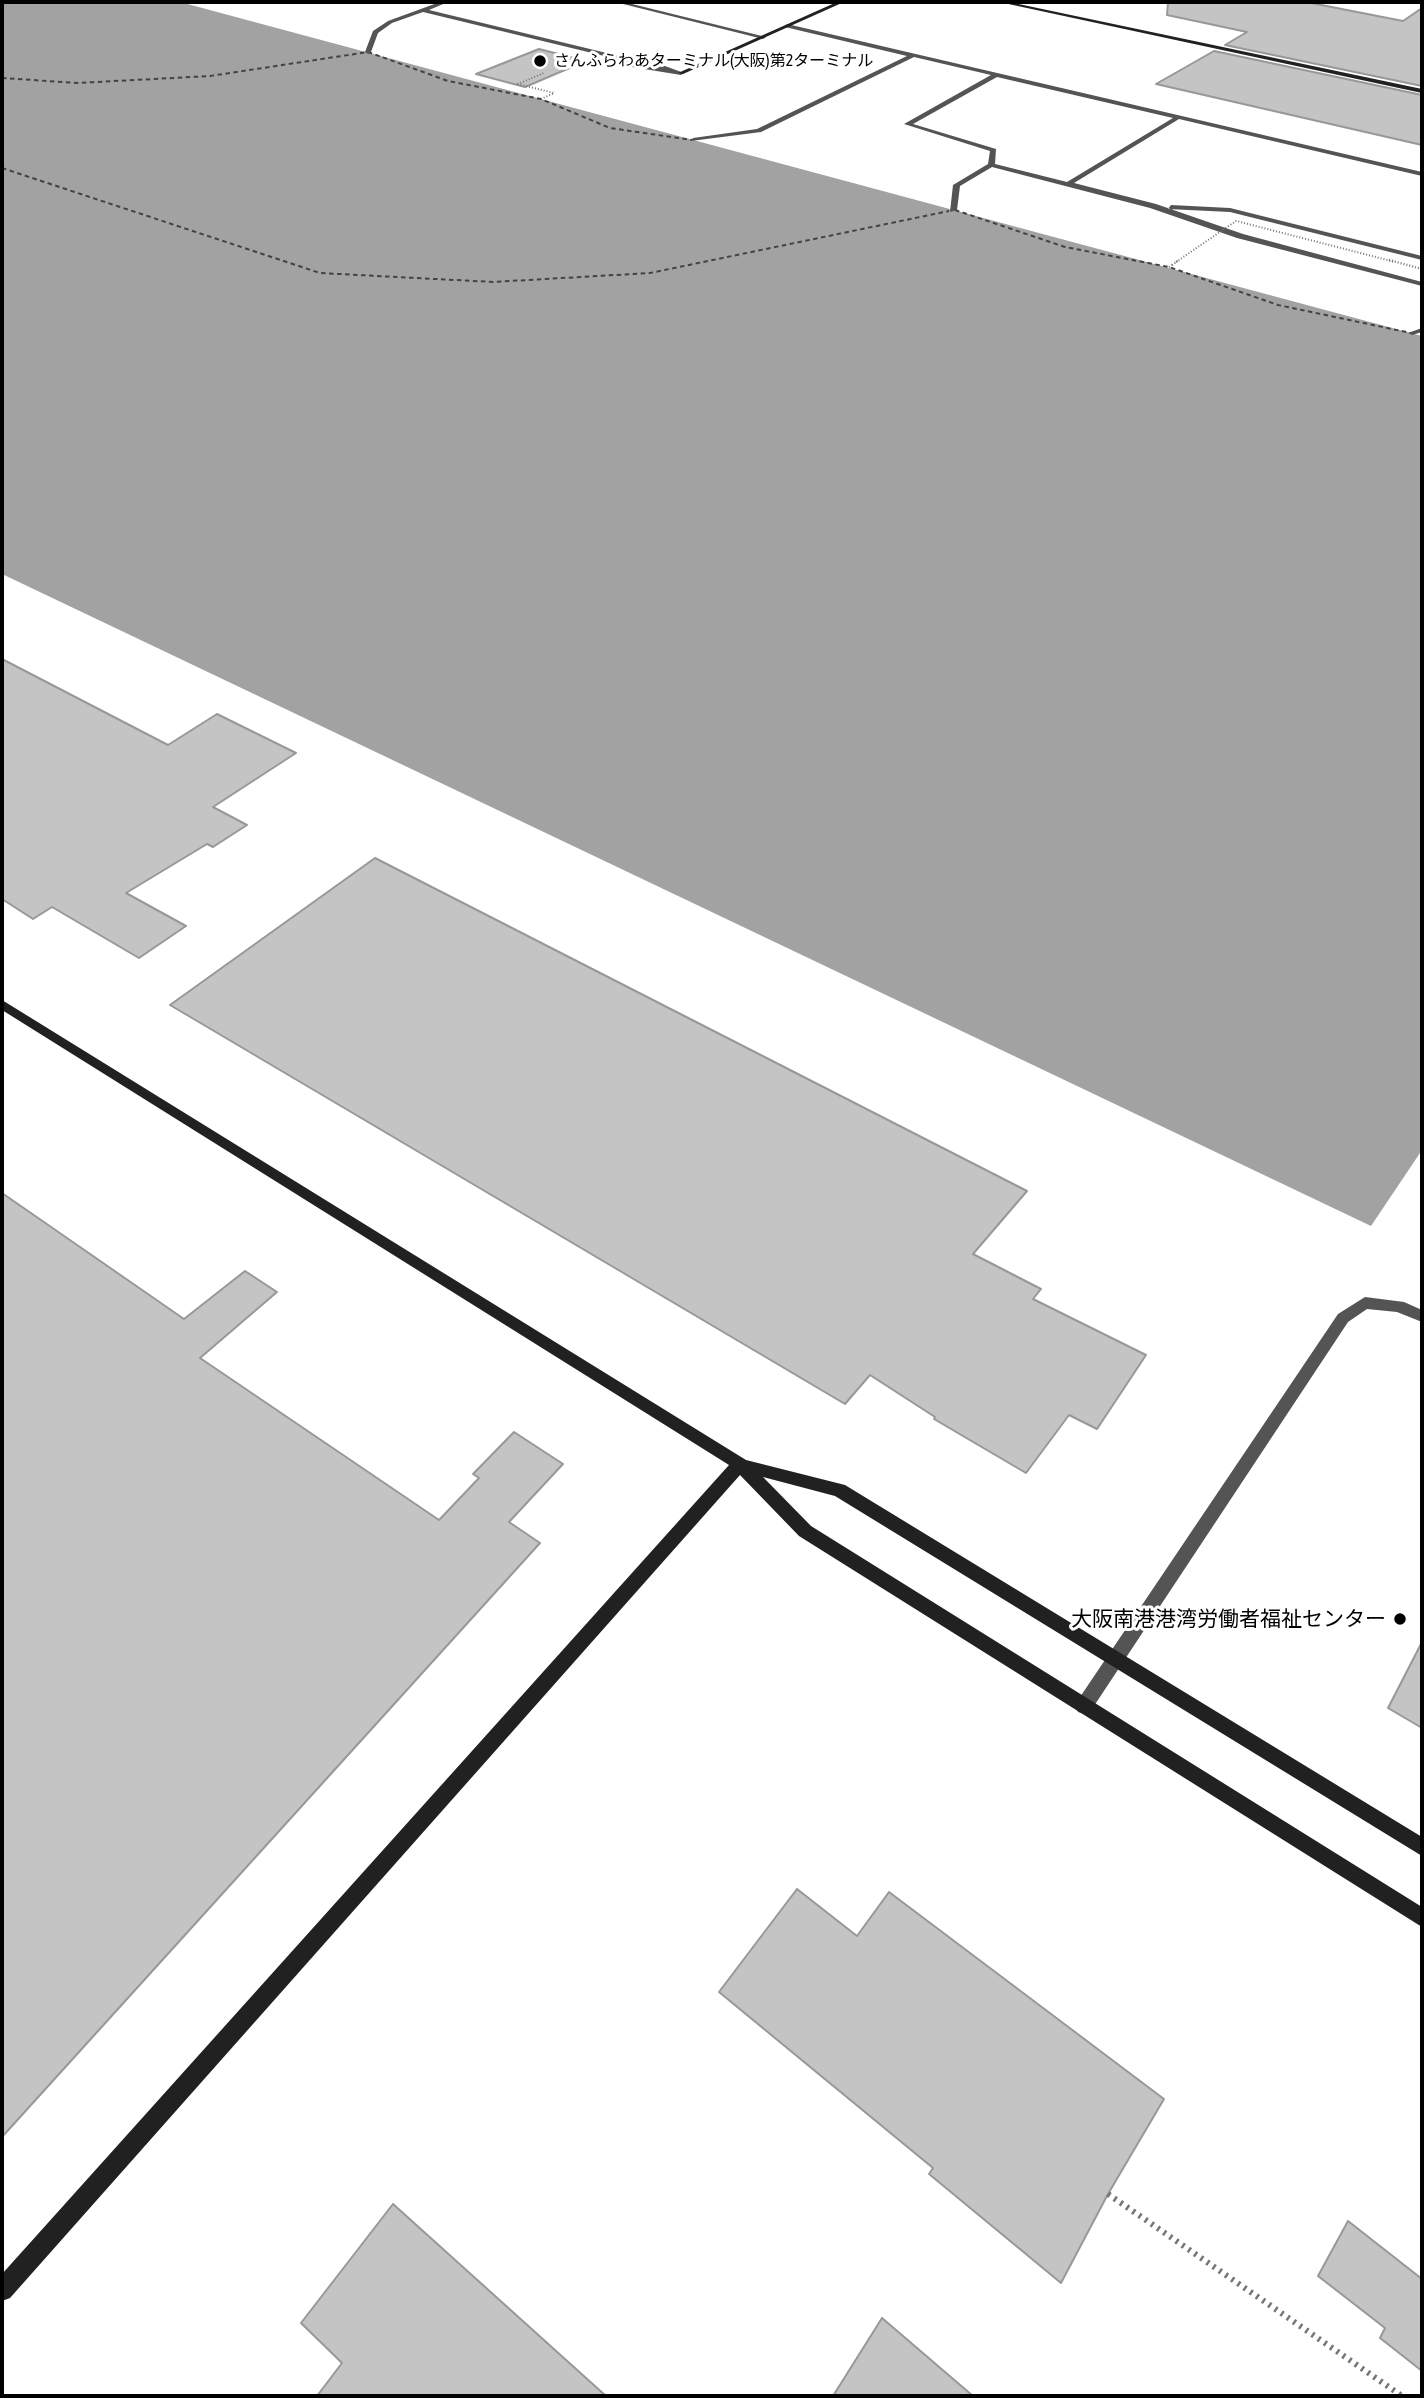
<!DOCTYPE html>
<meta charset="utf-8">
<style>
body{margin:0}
#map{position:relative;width:1424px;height:2398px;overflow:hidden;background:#fff;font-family:"Asap Condensed",sans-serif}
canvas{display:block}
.frame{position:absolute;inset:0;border:4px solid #000;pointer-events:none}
</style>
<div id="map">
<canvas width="1424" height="2398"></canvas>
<div class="frame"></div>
</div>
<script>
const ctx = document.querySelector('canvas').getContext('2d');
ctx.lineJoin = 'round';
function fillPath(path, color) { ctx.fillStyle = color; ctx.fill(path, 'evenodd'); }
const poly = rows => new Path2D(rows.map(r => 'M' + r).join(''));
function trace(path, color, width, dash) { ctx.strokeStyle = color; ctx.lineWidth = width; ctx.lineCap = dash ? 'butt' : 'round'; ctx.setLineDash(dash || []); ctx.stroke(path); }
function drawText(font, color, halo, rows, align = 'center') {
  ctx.font = font + ' "Asap Condensed","Noto Sans JP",sans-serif'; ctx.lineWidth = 6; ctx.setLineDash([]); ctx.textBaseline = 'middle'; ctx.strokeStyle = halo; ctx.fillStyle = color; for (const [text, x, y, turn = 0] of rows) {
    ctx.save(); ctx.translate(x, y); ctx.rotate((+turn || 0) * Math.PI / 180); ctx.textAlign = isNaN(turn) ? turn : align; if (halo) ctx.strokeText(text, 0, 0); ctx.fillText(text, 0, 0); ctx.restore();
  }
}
fillPath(poly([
 [2,2,180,2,1422,336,1422,1150,1371,1226,2,574]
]), '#a2a2a2');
trace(poly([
 [2,78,78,83,210,76,368,52,448,81,541,99,610,128,692,140],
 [2,168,320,273,493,282,650,273,949,211],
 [955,210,1065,247,1169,267,1278,305,1411,333]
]), '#434343', 2, [4.5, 3.5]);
const building = poly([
 [1168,2,1306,2,1403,21,1422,8,1422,86,1225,45,1247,32,1167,15,1168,2],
 [539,49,586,61,525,87,476,74,539,49],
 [1214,51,1422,95,1422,145,1156,84,1214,51],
 [2,659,168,745,217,714,296,753,213,807,247,825,213,847,207,844,126,893,186,926,139,958,52,907,33,919,2,899,2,659],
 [375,858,1027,1191,973,1254,1041,1289,1033,1299,1146,1355,1097,1429,1069,1415,1026,1473,934,1419,935,1417,870,1375,845,1404,170,1005,375,858],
 [2,1193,184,1319,245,1271,277,1292,200,1358,439,1520,479,1478,473,1474,514,1432,563,1464,509,1522,540,1543,2,2137,2,1193],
 [1422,1642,1422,1728,1388,1708,1422,1642],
 [797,1889,857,1936,889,1892,1164,2099,1108,2194,1061,2283,929,2174,933,2168,719,1992,797,1889],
 [393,2204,606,2396,317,2396,342,2363,301,2323,393,2204],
 [1348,2221,1422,2279,1422,2371,1380,2338,1385,2328,1318,2276,1348,2221],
 [882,2318,973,2396,833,2396,882,2318]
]);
fillPath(building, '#c4c4c4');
trace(building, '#989898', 2);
trace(poly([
 [541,99,554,93,518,84,544,73]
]), '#767676', 2, [1, 2]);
trace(poly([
 [1169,267,1172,265]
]), '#767676', 2.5, [1, 2]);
trace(poly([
 [1108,2194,1402,2396]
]), '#767676', 6, [2.5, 5]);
fillPath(poly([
 [440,2,448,2,429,10,623,57,643,58,684,73,681,75,632,67,621,60,423,12,392,23,378,33,371,52,368,54,365,52,373,31,388,21,440,2],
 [631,61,642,62,659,67,634,63,631,61],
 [615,2,624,2,766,37,763,39,615,2],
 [787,24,1422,172,1422,176,1179,119,1074,183,1156,204,1243,234,1422,282,1422,286,1237,238,1150,208,992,167,960,186,957,210,950,212,953,185,988,164,990,151,904,124,991,75,914,57,761,132,691,141,693,138,757,129,907,56,785,27,787,24],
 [997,77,1173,118,1067,182,995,164,996,149,913,124,997,77],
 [1171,205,1230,208,1422,256,1422,260,1230,212,1168,209,1171,205],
 [1422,328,1422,332,1412,335,1408,333,1422,328],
 [1365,1297,1404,1302,1422,1310,1422,1322,1397,1312,1367,1309,1348,1322,1090,1712,1084,1714,1078,1712,1075,1706,1078,1700,1338,1314,1365,1297]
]), '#545454');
fillPath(poly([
 [837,2,844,2,683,74,678,73,837,2],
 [999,2,1009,2,1422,89,1422,93,999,2],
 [2,1000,746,1460,845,1485,1422,1837,1422,1856,835,1496,763,1477,811,1526,1422,1907,1422,1927,799,1536,740,1475,10,2298,2,2301,2,2274,729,1465,2,1010,2,1000]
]), '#212121');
trace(poly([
 [1176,262,1236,221,1395,262]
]), '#767676', 2, [1, 2]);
trace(poly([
 [1389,260,1422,269],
 [1172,265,1179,260]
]), '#767676', 2.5, [1, 2]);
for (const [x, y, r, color] of [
 [540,61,7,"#000"],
 [1400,1619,7,"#000"]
]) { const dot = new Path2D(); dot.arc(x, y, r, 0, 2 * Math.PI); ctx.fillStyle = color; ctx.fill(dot); trace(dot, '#fff', 2.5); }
drawText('16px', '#000', '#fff', [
 ["さんふらわあターミナル(大阪)第2ターミナル",554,61]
], 'left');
drawText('21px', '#000', '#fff', [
 ["大阪南港港湾労働者福祉センター",1386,1619]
], 'right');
</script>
